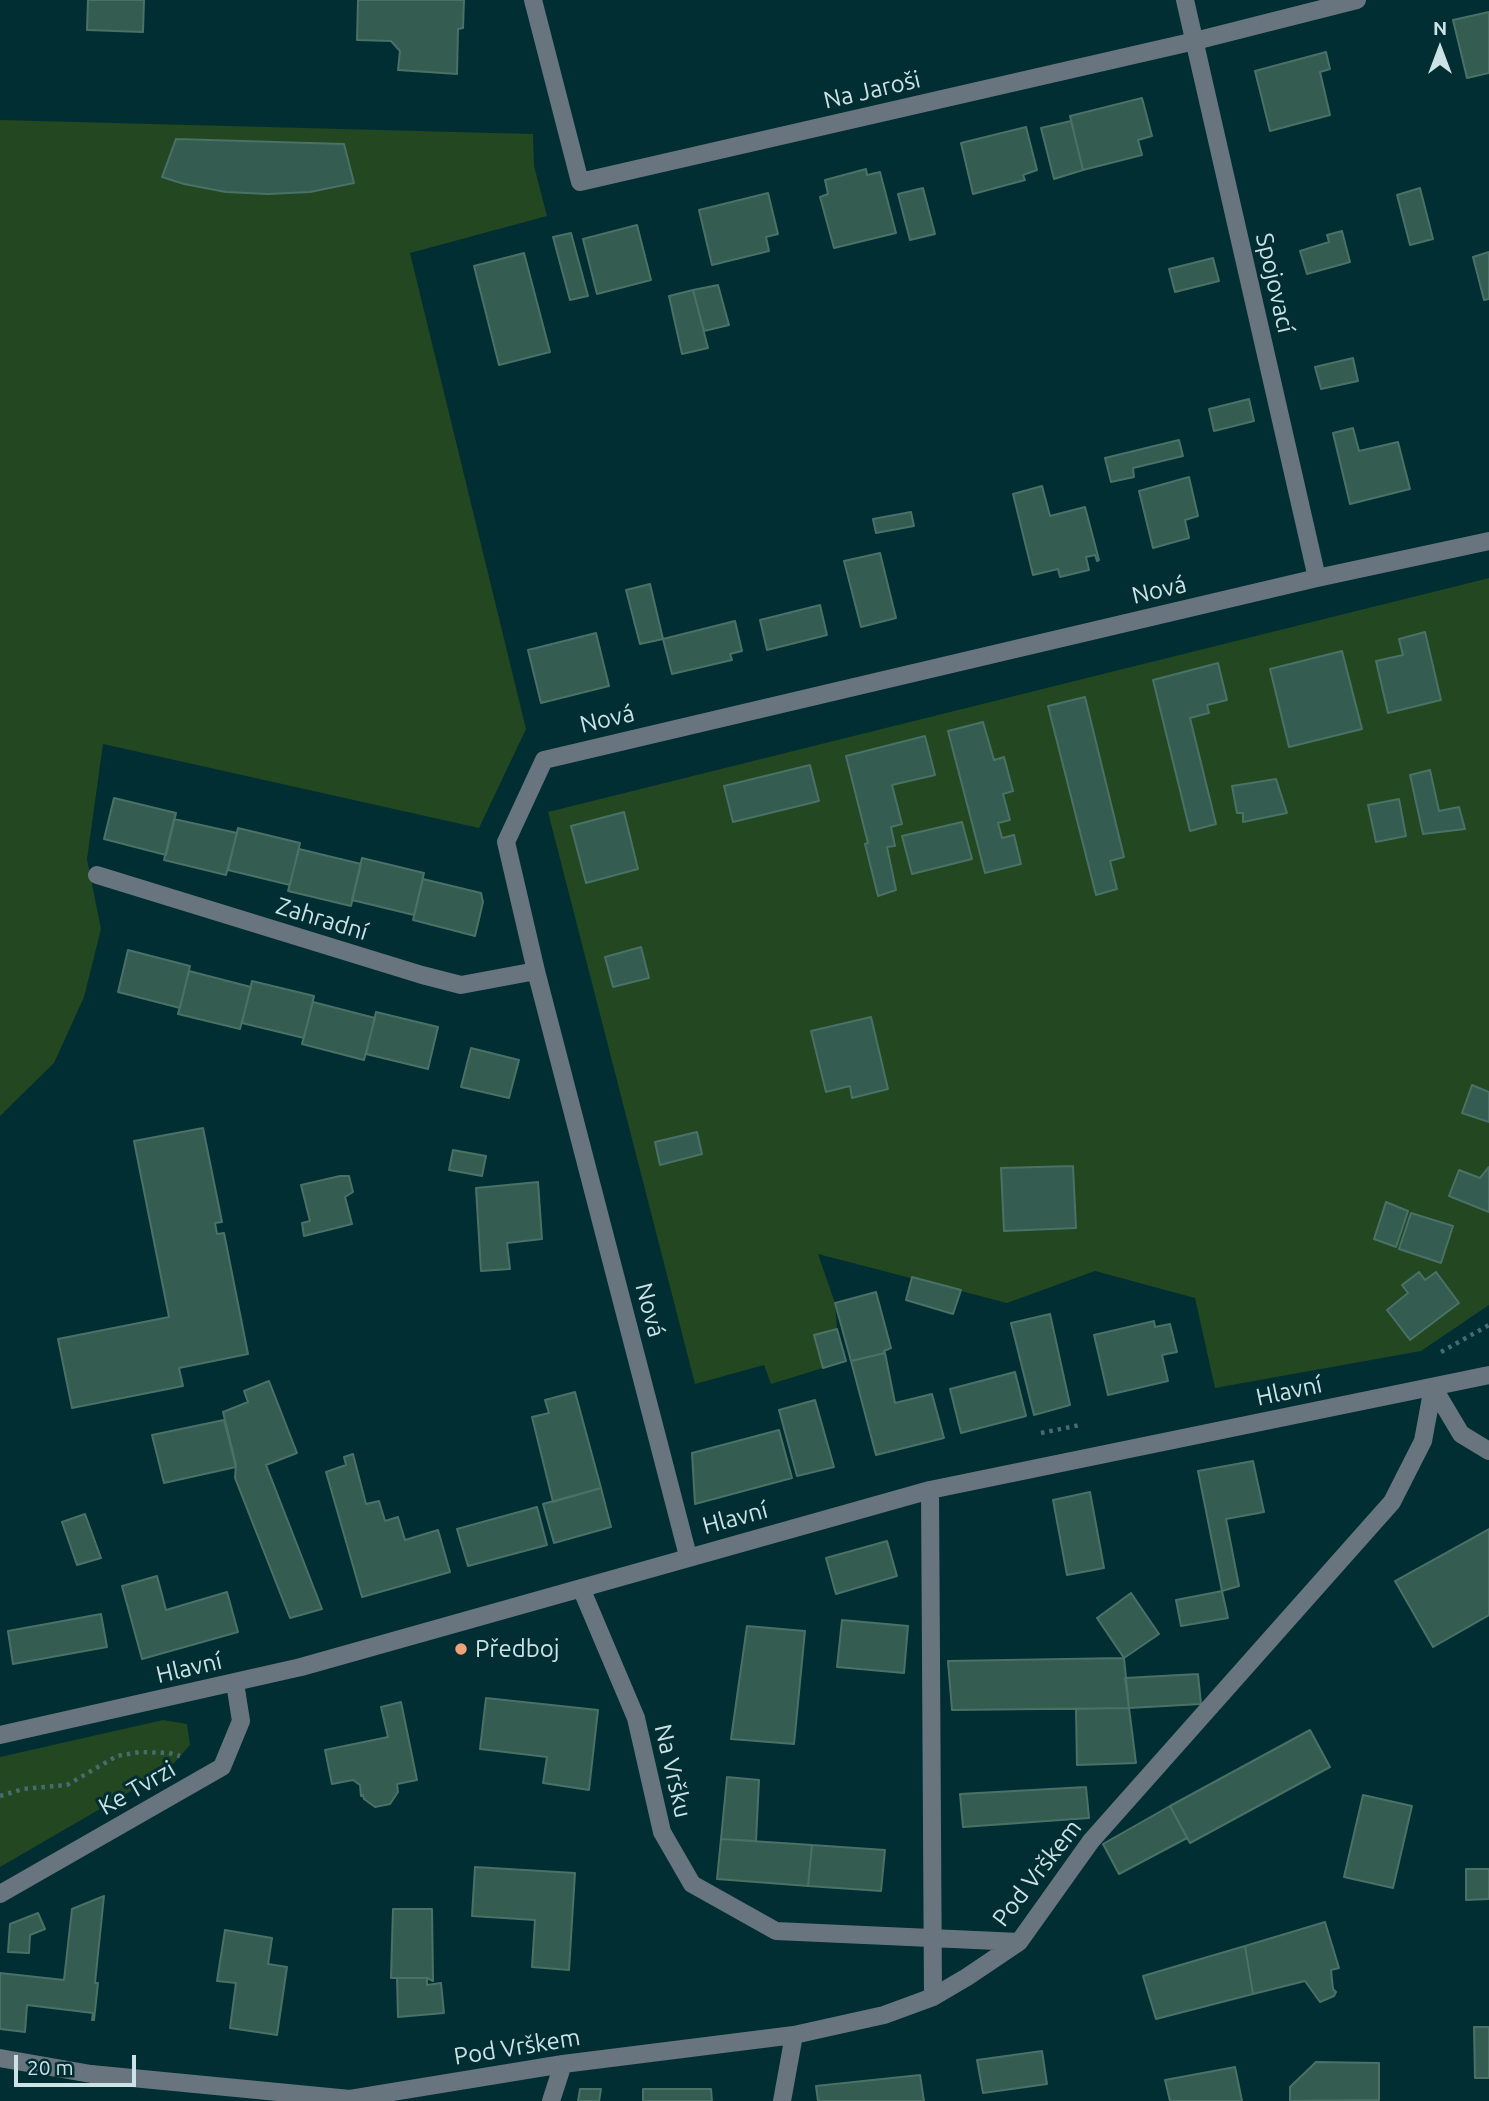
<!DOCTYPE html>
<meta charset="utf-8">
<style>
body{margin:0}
#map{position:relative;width:1489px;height:2101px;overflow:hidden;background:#002e33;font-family:Ubuntu,sans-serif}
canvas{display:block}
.north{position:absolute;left:1405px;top:14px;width:70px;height:70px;-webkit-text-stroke:5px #002e33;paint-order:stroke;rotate:0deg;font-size:19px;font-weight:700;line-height:28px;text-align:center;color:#cce2e5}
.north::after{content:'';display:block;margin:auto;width:24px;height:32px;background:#cce2e5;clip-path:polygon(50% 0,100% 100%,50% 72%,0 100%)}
.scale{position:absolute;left:14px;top:2055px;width:122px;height:32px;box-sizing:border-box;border:4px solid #cce2e5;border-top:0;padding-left:9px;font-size:21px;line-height:24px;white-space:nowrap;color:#cce2e5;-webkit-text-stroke:5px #002e33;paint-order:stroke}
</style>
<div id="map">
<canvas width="1489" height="2101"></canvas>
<div class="north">N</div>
<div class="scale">20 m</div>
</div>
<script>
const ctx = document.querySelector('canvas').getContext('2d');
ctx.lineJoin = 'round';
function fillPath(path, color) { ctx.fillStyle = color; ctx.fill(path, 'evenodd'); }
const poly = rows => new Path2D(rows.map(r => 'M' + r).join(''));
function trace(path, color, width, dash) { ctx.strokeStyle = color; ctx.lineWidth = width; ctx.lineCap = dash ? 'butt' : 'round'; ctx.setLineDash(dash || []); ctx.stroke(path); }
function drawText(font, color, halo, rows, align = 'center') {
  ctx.font = font + ' Ubuntu,sans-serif'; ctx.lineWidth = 6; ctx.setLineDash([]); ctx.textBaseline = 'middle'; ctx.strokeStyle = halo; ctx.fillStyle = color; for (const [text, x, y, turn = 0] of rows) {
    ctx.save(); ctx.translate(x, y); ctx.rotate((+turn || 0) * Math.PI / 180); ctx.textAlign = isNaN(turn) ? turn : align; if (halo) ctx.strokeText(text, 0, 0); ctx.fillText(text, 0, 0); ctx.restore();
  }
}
fillPath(poly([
 [0,120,533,134,534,166,547,216,410,253,526,729,479,828,103,744,87,859,101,929,84,997,54,1063,0,1116],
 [1489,578,1489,1305,1421,1351,1215,1388,1195,1298,1095,1271,1007,1303,818,1254,835,1303,837,1329,814,1335,823,1368,771,1384,764,1365,695,1384,548,812],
 [163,1720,187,1724,190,1745,169,1769,0,1867,0,1757]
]), '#224721');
const building = poly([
 [88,0,144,0,143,32,87,30,88,0],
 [358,0,464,0,463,28,458,29,457,74,398,70,400,51,391,41,357,40,358,0],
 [1489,12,1489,73,1467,78,1453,20,1489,12],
 [1326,52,1330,69,1320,72,1330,115,1270,131,1255,71,1326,52],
 [1142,98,1152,136,1138,140,1142,155,1083,170,1070,116,1142,98],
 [1071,121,1083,170,1054,179,1041,128,1071,121],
 [1026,127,1037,170,1023,175,1025,180,973,194,961,143,1026,127],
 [176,139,344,144,354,183,310,192,268,194,226,192,184,184,162,177,176,139],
 [866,169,867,175,880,172,896,233,834,248,820,197,828,194,825,180,866,169],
 [923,188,935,234,910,240,898,194,923,188],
 [1420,188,1433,239,1410,245,1397,195,1420,188],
 [768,193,778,234,766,237,769,251,712,265,699,210,768,193],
 [637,225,651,280,597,294,583,239,637,225],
 [1342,231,1350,262,1307,274,1300,251,1329,242,1327,235,1342,231],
 [571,233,588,296,570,300,553,237,571,233],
 [1489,252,1489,299,1484,300,1473,257,1489,252],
 [524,253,550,352,499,365,474,266,524,253],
 [1213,258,1219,281,1175,292,1169,269,1213,258],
 [718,285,729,325,704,331,693,290,718,285],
 [693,290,708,348,682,354,669,296,693,290],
 [1353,358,1358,381,1321,389,1315,367,1353,358],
 [1249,399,1254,421,1214,431,1209,409,1249,399],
 [1353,428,1359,451,1398,442,1410,489,1350,504,1333,433,1353,428],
 [1179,440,1183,456,1133,468,1134,477,1111,482,1105,458,1179,440],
 [1189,477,1198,516,1185,520,1189,538,1153,548,1139,491,1189,477],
 [1042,486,1050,516,1085,507,1099,560,1097,561,1095,555,1086,557,1089,570,1060,577,1058,569,1033,575,1013,494,1042,486],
 [911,512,914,526,876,533,873,519,911,512],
 [880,553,896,618,861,627,844,561,880,553],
 [650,584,663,639,640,644,626,590,650,584],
 [820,605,827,635,767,650,760,620,820,605],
 [735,621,742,651,730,654,732,660,672,674,663,639,735,621],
 [1425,632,1441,700,1388,713,1376,661,1403,655,1399,639,1425,632],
 [596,633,609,686,541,703,528,650,596,633],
 [1342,651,1362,729,1289,747,1270,669,1342,651],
 [1218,663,1227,700,1207,705,1209,713,1190,718,1216,824,1190,831,1153,680,1218,663],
 [1085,697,1124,857,1110,861,1117,889,1096,895,1048,706,1085,697],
 [983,722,994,760,1004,757,1013,791,1003,794,1010,820,998,823,1002,838,1014,835,1021,864,985,873,948,731,983,722],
 [925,736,935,775,892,785,902,824,891,827,895,846,887,847,896,890,878,896,865,844,868,843,846,756,925,736],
 [810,765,819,801,733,822,724,786,810,765],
 [1430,770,1439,811,1459,807,1465,829,1423,834,1410,775,1430,770],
 [1276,779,1287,813,1243,822,1243,813,1237,813,1232,786,1276,779],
 [114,798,176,813,166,855,104,839,114,798],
 [1399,799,1406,836,1376,842,1368,805,1399,799],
 [624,812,638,869,586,883,571,826,624,812],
 [174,819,237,833,226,875,164,860,174,819],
 [962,822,972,859,912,874,902,836,962,822],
 [238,828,300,843,290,885,228,870,238,828],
 [299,849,361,864,351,906,288,891,299,849],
 [362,858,424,873,414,915,352,900,362,858],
 [423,879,481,893,483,902,475,936,413,920,423,879],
 [641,947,649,978,613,987,605,957,641,947],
 [128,950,190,966,180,1008,118,992,128,950],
 [189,971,251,987,240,1029,178,1014,189,971],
 [252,981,314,996,304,1038,242,1023,252,981],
 [313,1002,375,1018,364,1060,302,1044,313,1002],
 [376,1012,438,1027,428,1069,366,1054,376,1012],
 [871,1017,888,1089,852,1098,850,1086,826,1092,811,1031,871,1017],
 [471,1048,519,1060,509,1098,461,1087,471,1048],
 [1472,1085,1489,1092,1489,1122,1462,1113,1472,1085],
 [203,1128,222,1222,215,1223,217,1234,224,1233,248,1354,179,1368,183,1386,72,1408,58,1339,169,1317,134,1141,203,1128],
 [697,1132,702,1154,660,1165,655,1142,697,1132],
 [453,1150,486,1156,482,1176,449,1170,453,1150],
 [1073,1166,1076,1228,1004,1231,1001,1168,1073,1166],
 [1489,1167,1489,1212,1449,1196,1459,1170,1480,1178,1489,1167],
 [340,1176,349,1176,353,1192,345,1197,352,1224,304,1236,302,1223,310,1221,301,1185,340,1176],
 [538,1182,542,1239,507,1243,510,1269,481,1271,476,1188,538,1182],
 [1386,1202,1408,1211,1396,1247,1374,1239,1386,1202],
 [1411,1213,1453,1226,1441,1263,1399,1249,1411,1213],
 [1419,1272,1425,1280,1436,1272,1459,1303,1410,1340,1387,1310,1408,1293,1402,1285,1419,1272],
 [912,1277,961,1290,953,1314,906,1300,912,1277],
 [876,1292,891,1348,884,1351,885,1353,851,1361,835,1303,876,1292],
 [1050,1314,1070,1405,1034,1415,1011,1323,1050,1314],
 [1154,1321,1155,1327,1170,1324,1177,1352,1162,1355,1168,1381,1108,1395,1094,1335,1154,1321],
 [837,1329,846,1361,823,1368,814,1335,837,1329],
 [885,1353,895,1403,932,1394,944,1438,876,1455,851,1361,885,1353],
 [1015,1372,1026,1416,961,1433,950,1389,1015,1372],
 [269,1381,297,1453,266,1465,322,1609,290,1618,235,1478,236,1465,223,1412,248,1402,244,1391,269,1381],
 [575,1392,601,1488,553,1502,532,1417,549,1413,545,1400,575,1392],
 [815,1400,834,1467,797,1476,779,1410,815,1400],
 [224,1420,236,1467,164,1483,152,1435,224,1420],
 [779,1430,792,1478,695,1504,692,1453,779,1430],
 [353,1454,366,1504,379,1501,385,1521,398,1517,405,1540,438,1530,450,1572,362,1597,326,1472,346,1465,344,1457,353,1454],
 [1253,1461,1264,1512,1226,1519,1239,1586,1222,1591,1198,1471,1253,1461],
 [601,1488,611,1527,554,1543,543,1504,601,1488],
 [1090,1492,1104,1568,1067,1575,1053,1500,1090,1492],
 [537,1507,547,1545,468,1566,457,1529,537,1507],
 [85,1514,101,1558,77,1565,62,1522,85,1514],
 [1489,1529,1489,1615,1433,1647,1395,1581,1489,1529],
 [887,1541,897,1576,836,1594,826,1558,887,1541],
 [157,1576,166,1610,227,1592,238,1632,142,1659,122,1586,157,1576],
 [1222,1591,1228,1618,1181,1626,1176,1600,1222,1591],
 [1131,1593,1159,1634,1124,1658,1097,1618,1131,1593],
 [101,1614,107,1647,13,1664,8,1631,101,1614],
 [842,1620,908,1626,904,1673,837,1667,842,1620],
 [747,1626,805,1631,794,1744,731,1739,747,1626],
 [1124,1658,1129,1708,952,1710,948,1661,1124,1658],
 [1198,1674,1201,1704,1129,1708,1125,1678,1198,1674],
 [486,1698,598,1710,589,1790,543,1783,547,1757,480,1749,486,1698],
 [401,1702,417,1780,397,1784,398,1792,390,1804,375,1807,364,1799,363,1795,361,1796,360,1785,353,1780,332,1784,325,1750,388,1737,381,1707,401,1702],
 [1129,1708,1136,1763,1077,1765,1076,1709,1129,1708],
 [1310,1730,1330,1767,1190,1843,1170,1806,1310,1730],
 [727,1777,759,1780,756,1841,721,1839,727,1777],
 [1086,1787,1089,1818,963,1827,960,1794,1086,1787],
 [1363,1795,1412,1806,1393,1888,1344,1877,1363,1795],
 [1170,1806,1187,1838,1119,1874,1103,1844,1170,1806],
 [721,1839,812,1845,808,1886,717,1879,721,1839],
 [812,1845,885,1850,881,1891,808,1886,812,1845],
 [475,1867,575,1873,569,1970,532,1967,535,1920,472,1916,475,1867],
 [1466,1869,1489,1869,1489,1899,1466,1900,1466,1869],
 [104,1896,95,1983,98,1983,94,2020,92,2020,93,2013,27,2005,25,2032,0,2029,0,1973,64,1980,72,1909,104,1896],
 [393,1909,432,1909,433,1981,427,1978,391,1978,393,1909],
 [38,1913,45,1929,30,1935,29,1953,8,1952,10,1924,38,1913],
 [1325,1922,1339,1968,1331,1970,1333,1989,1336,1992,1334,1996,1320,2002,1305,1981,1253,1994,1245,1946,1325,1922],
 [225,1930,272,1938,268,1964,287,1967,277,2035,230,2028,236,1983,217,1981,225,1930],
 [1245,1946,1253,1994,1156,2019,1143,1976,1245,1946],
 [397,1978,427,1978,427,1985,441,1983,444,2013,398,2017,397,1978],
 [1474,2027,1489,2027,1489,2078,1475,2078,1474,2027],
 [1042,2051,1047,2084,983,2093,977,2060,1042,2051],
 [1316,2062,1379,2063,1379,2100,1290,2101,1290,2087,1316,2062],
 [1235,2067,1242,2101,1170,2101,1165,2080,1235,2067],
 [920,2075,924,2101,818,2101,816,2086,920,2075],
 [580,2089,601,2089,599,2101,578,2101,580,2089],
 [643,2089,711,2089,712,2101,643,2101,643,2089]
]);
fillPath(building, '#355c51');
trace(building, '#4a7166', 2);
trace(poly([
 [1441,1352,1489,1325],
 [1041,1433,1080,1425],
 [0,1796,23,1789,67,1785,117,1756,140,1752,169,1753,180,1756]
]), '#466c70', 4.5, [3.5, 5]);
trace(poly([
 [533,0,580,182,1195,41,1357,0],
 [1185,0,1317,578],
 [97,875,422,975,461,985,536,971],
 [1433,1387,1461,1434,1489,1451],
 [930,1490,933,1997],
 [688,1556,536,971,506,842,544,760,1317,578,1489,541],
 [581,1588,636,1718,662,1832,692,1884,776,1931,1019,1942],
 [0,1735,301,1667,930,1490,1489,1375],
 [0,1894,222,1767,241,1721,235,1683],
 [0,2058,91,2074,350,2099,563,2064,794,2035,884,2015,933,1997,967,1977,1019,1942,1091,1841,1392,1502,1423,1441,1433,1387],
 [551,2101,563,2064],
 [782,2101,794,2035]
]), '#68757e', 18);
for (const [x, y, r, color] of [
 [461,1649,7,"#f0a279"]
]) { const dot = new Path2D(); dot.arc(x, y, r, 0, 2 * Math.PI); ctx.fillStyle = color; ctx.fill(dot); trace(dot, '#002e33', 2.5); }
drawText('24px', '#cce2e5', '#002e33', [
 ["Na Jaroši",872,90,-13],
 ["Spojovací",1275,283,77],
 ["Nová",1159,590,-13],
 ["Nová",607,719,-13],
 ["Zahradní",322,919,17],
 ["Nová",650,1310,75],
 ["Hlavní",1289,1391,-12],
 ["Hlavní",735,1518,-15],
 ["Hlavní",189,1668,-13],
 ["Na Vršku",673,1771,77],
 ["Ke Tvrzi",137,1788,-30],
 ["Pod Vrškem",1037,1873,-52],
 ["Pod Vrškem",517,2047,-9]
]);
drawText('24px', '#cce2e5', '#002e33', [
 ["Předboj",475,1649]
], 'left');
</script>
